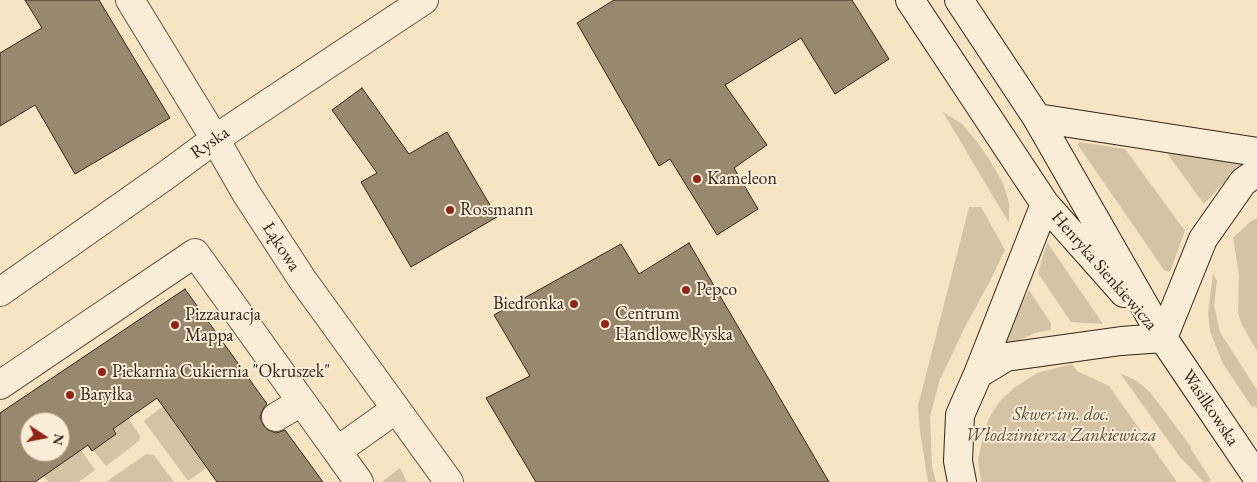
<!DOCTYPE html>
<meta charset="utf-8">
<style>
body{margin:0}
#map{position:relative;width:1257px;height:482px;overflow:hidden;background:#f6e4c2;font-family:"EB Garamond",serif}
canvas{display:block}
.north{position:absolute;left:20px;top:412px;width:50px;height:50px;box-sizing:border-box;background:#f9edd7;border:1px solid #aa9d8b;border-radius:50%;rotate:101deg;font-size:14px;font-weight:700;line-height:20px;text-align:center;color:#342418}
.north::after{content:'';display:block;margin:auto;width:18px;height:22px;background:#8f2418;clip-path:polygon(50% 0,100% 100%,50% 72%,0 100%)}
</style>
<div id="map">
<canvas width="1257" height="482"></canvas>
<div class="north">N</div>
</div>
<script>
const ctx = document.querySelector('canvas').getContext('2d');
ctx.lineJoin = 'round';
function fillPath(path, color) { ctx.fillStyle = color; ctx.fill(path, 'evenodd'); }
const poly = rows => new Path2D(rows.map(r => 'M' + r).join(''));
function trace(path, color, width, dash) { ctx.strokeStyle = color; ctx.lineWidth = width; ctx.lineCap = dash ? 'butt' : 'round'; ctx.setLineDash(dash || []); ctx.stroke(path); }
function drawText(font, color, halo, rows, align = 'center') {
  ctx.font = font + ' "EB Garamond",serif'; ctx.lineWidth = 4; ctx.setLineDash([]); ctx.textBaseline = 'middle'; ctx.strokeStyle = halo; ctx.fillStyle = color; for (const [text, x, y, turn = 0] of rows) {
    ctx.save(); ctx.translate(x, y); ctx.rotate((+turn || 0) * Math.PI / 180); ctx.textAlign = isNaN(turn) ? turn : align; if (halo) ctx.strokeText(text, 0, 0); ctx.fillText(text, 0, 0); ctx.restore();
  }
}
fillPath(poly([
 [943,112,962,124,978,143,989,159,1003,183,1009,203,1009,223],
 [1079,142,1125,149,1185,231,1170,272,1164,270,1078,145],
 [1166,152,1256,156,1256,162,1231,175,1204,204],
 [969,207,981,207,1005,250,990,281,965,327,940,379,930,416,932,467,936,482,928,482,920,432,918,406],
 [1257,218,1257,351,1241,323,1238,313,1239,275,1233,238,1250,222],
 [1047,242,1103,324,1071,322,1038,273],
 [1213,273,1217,281,1214,305,1220,332,1257,390,1257,409,1255,405,1252,407,1223,364,1210,331,1208,313],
 [1029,290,1051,323,1051,330,1035,333,999,350,997,347],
 [1072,364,1077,371,1109,386,1177,482,981,482,978,459,983,438,988,420,999,402,1014,388,1037,373],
 [1120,373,1137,381,1150,392,1191,447,1191,449,1211,480,1208,482,1204,482,1180,457],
 [163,406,206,468,188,481,144,421],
 [128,418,140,436,139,441,106,466,93,450,116,434,113,429],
 [81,450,95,470,79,482,48,482,44,476],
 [146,454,154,455,174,482,106,482],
 [400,468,407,482,382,482]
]), '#d5c3a5');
const building = poly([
 [25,0,99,0,170,118,75,174,35,105,0,126,0,53,42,28,25,0],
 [614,0,852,0,889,59,835,94,801,38,725,85,767,145,734,168,758,209,717,235,670,159,659,166,577,23,614,0],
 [362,88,409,154,447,132,497,217,411,267,361,182,377,173,332,110,362,88],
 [689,243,829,482,536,482,486,398,530,376,494,315,621,244,639,274,689,243],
 [185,289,267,404,263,409,260,417,263,425,268,430,276,433,285,430,323,482,217,482,157,398,113,429,116,434,92,451,88,445,35,482,0,482,0,413,185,289],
 [30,422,60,422,60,452,30,452,30,422]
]);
fillPath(building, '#998870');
trace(building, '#342418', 1);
const street = poly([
 [130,0,215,139,246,193,302,279,449,482],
 [0,292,165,176,215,139,424,0],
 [0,385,195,253,337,451,396,409],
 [276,417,301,402],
 [337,451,359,482]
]);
const secondary = poly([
 [910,0,1045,204,1124,293],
 [959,0,1037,118,1163,338,1257,477],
 [1037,118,1257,152],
 [1163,338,1203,239,1243,182,1257,172],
 [978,374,1006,357,1121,341,1163,338],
 [962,482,958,461,960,415,978,374,1045,204]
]);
trace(street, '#645442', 30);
trace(secondary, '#342418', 30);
trace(street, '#f9edd7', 28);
trace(secondary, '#f9edd7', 28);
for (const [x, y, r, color] of [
 [697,179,5,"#8f2418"],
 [450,210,5,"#8f2418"],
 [686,290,5,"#8f2418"],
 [574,304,5,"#8f2418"],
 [605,324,5,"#8f2418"],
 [175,325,5,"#8f2418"],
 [102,372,5,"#8f2418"],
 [70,395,5,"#8f2418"]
]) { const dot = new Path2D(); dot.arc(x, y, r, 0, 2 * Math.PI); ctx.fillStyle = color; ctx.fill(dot); trace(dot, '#f9edd7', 2); }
drawText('18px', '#342418', '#f9edd7', [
 ["Ryska",210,143,-35],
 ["Łąkowa",281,247,57],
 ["Henryka Sienkiewicza",1104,271,49],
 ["Wasilkowska",1210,408,56]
]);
drawText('18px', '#342418', '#f9edd7', [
 ["Kameleon",707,179],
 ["Rossmann",460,210],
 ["Pepco",696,290],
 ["Biedronka",564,304,"right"],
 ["Centrum",615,314],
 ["Handlowe Ryska",615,335],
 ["Pizzauracja",185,315],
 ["Mappa",185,336],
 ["Piekarnia Cukiernia \"Okruszek\"",112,372],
 ["Baryłka",80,395]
], 'left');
drawText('italic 18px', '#5c4c3b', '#f9edd7', [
 ["Skwer im. doc.",1061,415],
 ["Włodzimierza Zankiewicza",1061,436]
]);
</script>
